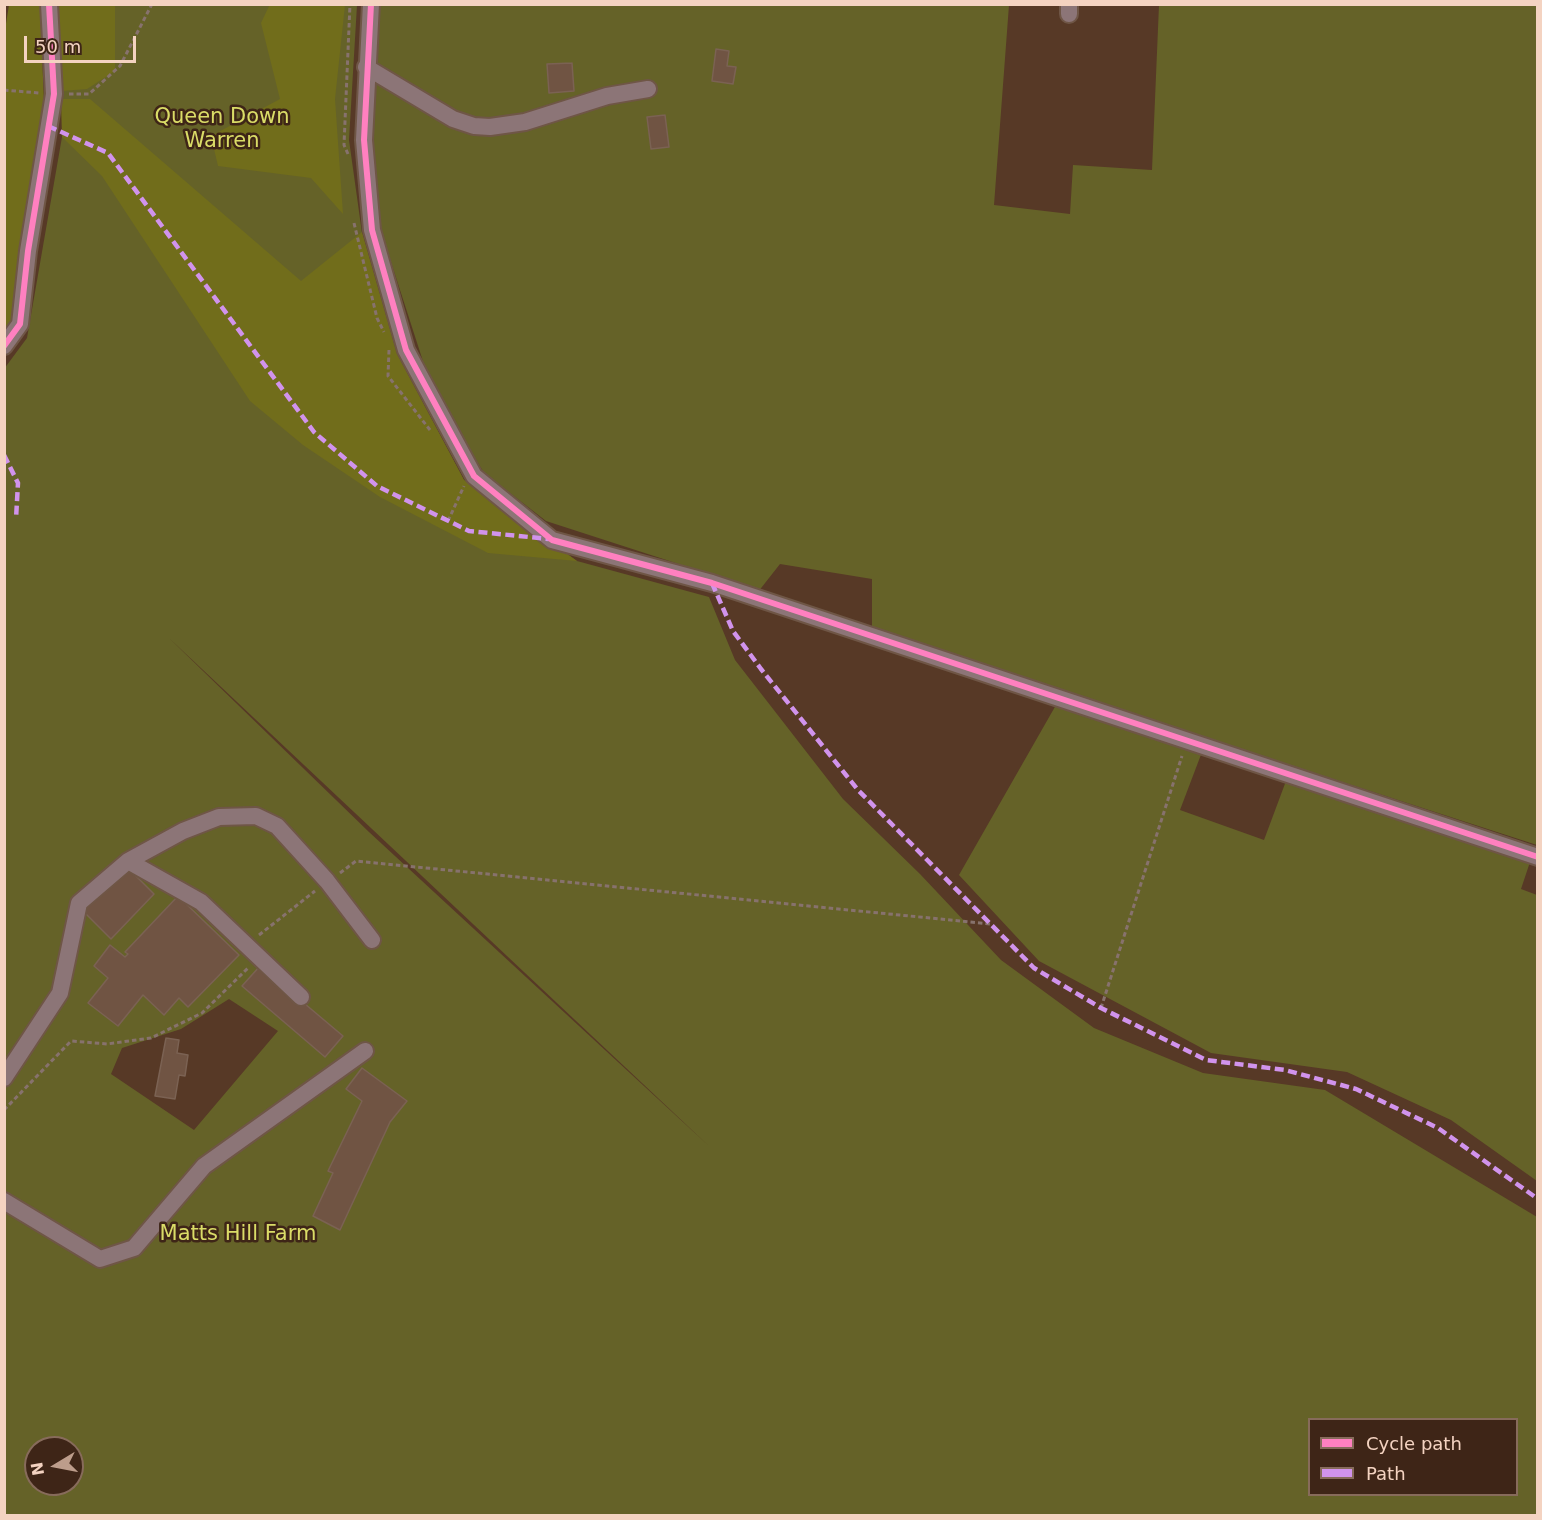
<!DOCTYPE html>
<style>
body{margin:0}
#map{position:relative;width:1542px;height:1520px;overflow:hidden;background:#573926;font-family:"DejaVu Sans",sans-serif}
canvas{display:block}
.frame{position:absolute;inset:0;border:6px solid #f4d3c1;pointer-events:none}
.legend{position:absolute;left:1308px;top:1418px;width:210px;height:78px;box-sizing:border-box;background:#3e2517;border:2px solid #876b5b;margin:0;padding:8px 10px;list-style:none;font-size:18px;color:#f4d3c1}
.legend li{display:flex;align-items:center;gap:12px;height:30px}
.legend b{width:30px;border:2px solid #876b5b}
.north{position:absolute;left:24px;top:1436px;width:60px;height:60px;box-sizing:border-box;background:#3e2517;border:2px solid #876b5b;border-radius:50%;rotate:260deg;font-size:16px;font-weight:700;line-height:24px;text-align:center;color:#f4d3c1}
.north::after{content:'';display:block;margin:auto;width:21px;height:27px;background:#bd9d8b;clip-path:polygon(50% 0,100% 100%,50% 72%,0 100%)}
.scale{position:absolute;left:24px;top:36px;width:112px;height:27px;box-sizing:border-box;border:3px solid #f4d3c1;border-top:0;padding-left:8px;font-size:18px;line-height:21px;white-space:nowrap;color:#f4d3c1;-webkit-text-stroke:4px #3e2517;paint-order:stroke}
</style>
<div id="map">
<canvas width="1542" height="1520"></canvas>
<div class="frame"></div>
<ul class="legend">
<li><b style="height:8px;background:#ff80c0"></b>Cycle path</li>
<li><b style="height:8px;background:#d193ec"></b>Path</li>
</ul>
<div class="north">N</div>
<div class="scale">50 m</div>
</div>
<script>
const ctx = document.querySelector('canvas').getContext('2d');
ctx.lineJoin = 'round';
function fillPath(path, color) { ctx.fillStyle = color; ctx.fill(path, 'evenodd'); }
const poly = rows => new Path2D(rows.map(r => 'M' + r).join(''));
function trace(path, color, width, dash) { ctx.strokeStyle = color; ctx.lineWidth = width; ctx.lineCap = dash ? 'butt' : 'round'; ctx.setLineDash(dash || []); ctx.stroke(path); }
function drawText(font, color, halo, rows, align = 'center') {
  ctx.font = font + ' "DejaVu Sans",sans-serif'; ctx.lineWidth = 5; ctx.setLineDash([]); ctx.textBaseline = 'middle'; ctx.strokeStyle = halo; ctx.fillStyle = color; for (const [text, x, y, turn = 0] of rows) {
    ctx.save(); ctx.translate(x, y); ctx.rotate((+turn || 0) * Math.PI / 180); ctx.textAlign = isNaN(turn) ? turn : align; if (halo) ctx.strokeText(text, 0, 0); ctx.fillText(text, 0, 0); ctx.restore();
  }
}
fillPath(poly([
 [910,4,1009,5,994,205,1070,214,1073,165,1152,170,1159,5,1537,5,1537,845,872,630,872,579,780,564,758,592,728,580,546,521,484,473,430,383,380,228,369,143,378,5],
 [61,5,357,5,349,140,362,233,397,354,464,480,577,561,709,597,735,660,843,799,920,874,1001,960,1094,1028,1203,1073,1325,1090,1537,1217,1537,1515,5,1516,4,369,27,338,62,137],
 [169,638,710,1147,369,832],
 [229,999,278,1031,194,1130,111,1074,122,1048,181,1029],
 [1310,1420,1516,1420,1516,1494,1310,1494],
 [36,1448,72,1448,72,1484,36,1484],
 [1056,705,1202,752,1180,810,1264,840,1286,781,1530,862,1521,889,1537,895,1537,1181,1451,1120,1347,1072,1211,1053,1039,961,959,875]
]), '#656228');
fillPath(poly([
 [270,4,345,5,335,99,343,214,311,178,218,166,211,136,280,99,261,23],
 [9,5,40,5,45,126,14,319,5,329,5,30],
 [58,5,115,5,115,71,87,89,61,91],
 [61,99,90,99,301,281,362,232,397,354,464,480,577,561,488,553,380,497,303,445,250,401,102,176,62,137]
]), '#716d1b');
const building = poly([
 [716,49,729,51,727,66,736,67,733,84,712,81,716,49],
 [572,63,574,91,549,93,547,64,572,63],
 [665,115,669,147,651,149,647,117,665,115],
 [124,864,154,894,111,939,81,909,124,864],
 [178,896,239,955,188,1007,179,998,164,1015,143,995,118,1026,88,1003,108,978,94,966,110,945,125,957,128,954,125,952,178,896],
 [260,966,343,1036,325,1057,242,986,260,966],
 [166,1038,179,1040,177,1053,188,1055,185,1076,179,1075,175,1099,155,1096,166,1038],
 [362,1068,407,1101,390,1122,340,1230,313,1216,333,1173,328,1171,362,1101,346,1089,362,1068]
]);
fillPath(building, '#705443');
trace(building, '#7b6253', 1.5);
const minor = poly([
 [371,4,364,140,372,230,406,350,474,476,552,540,712,583,1538,857],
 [1069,14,1069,4],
 [366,67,453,119,474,126,490,127,525,122,607,96,648,89],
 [4,346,20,324,28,251,54,94,49,4],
 [128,861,201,902,301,997],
 [4,1078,60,993,79,903,128,861,183,831,219,817,256,816,277,826,327,881,372,940],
 [4,1201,100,1259,134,1248,204,1166,365,1051]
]);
trace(minor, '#6f5646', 20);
trace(poly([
 [4,90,39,93],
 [69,94,89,94,120,66,152,4],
 [348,154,344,145,350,4],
 [354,223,377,318,384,332],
 [389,350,388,376,430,430],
 [448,521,464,486],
 [340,873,356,861,990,924],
 [259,935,315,891],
 [1101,1008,1182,756],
 [4,1110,71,1041,107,1044,151,1038,202,1013,248,968]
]), '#87726d', 3, [4.5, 3]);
trace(minor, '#8c7577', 16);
trace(poly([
 [48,126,108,153,314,432,377,486,469,531,549,539],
 [4,455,18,483,16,519],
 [712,583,733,631,761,669,858,790,1034,968,1101,1008,1206,1060,1285,1070,1356,1089,1438,1128,1538,1199]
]), '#d193ec', 4.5, [9, 4.5]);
trace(poly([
 [371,4,364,140,372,230,406,350,474,476,552,540,712,583,1538,857],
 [4,346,20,324,28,251,54,94,49,4]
]), '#ff80c0', 6);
drawText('21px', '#dadc67', '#3e2517', [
 ["Queen Down",222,118],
 ["Warren",222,142],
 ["Matts Hill Farm",238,1235]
]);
</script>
